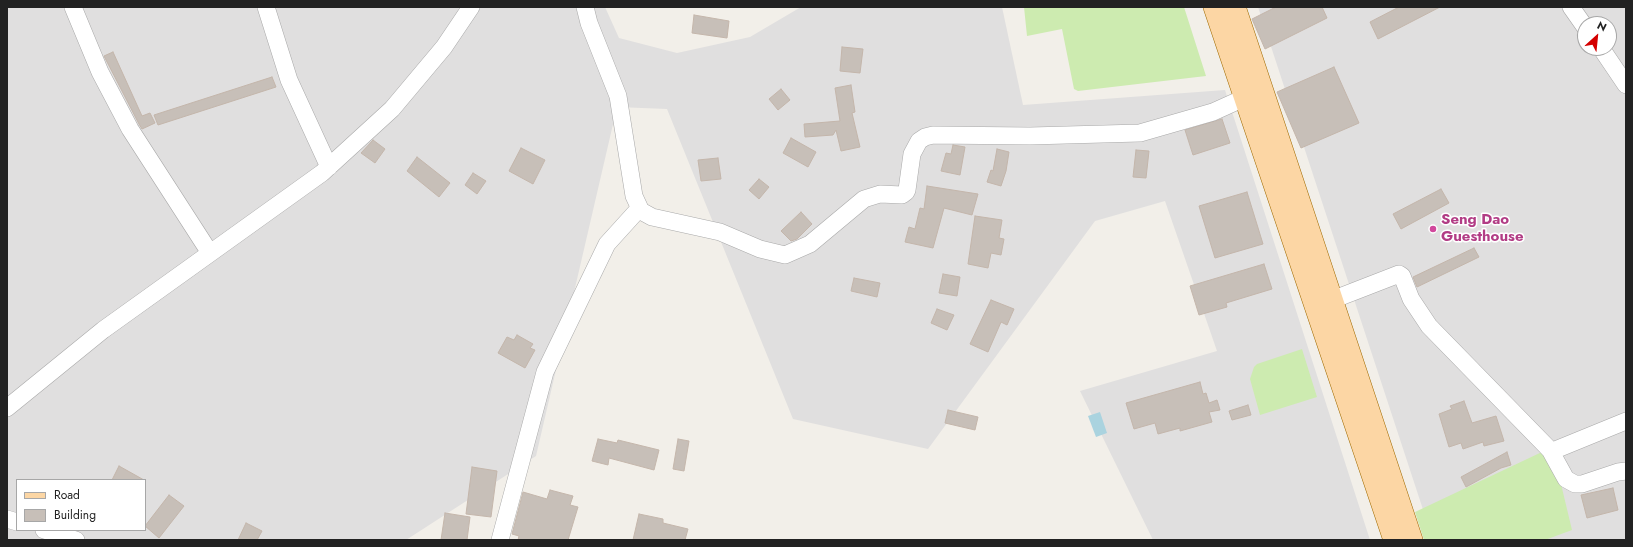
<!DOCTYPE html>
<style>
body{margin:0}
#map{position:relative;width:1633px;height:547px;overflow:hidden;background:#f2efe9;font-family:Jost,sans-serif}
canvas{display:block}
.frame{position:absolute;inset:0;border:8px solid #222;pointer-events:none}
.legend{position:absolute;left:16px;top:479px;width:130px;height:52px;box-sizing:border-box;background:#fff;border:1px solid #a7a7a7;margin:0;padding:5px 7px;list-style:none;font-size:12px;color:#222}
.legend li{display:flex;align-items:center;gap:8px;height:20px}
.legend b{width:20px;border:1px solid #a7a7a7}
.north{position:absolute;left:1577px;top:16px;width:40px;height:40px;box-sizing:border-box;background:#fff;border:1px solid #a7a7a7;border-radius:50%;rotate:27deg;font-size:11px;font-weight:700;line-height:16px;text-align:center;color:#222}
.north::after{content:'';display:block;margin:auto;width:14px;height:18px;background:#d40000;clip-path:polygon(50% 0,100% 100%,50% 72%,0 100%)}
</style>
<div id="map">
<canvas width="1633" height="547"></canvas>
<div class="frame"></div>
<ul class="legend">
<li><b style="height:5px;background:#fcd6a4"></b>Road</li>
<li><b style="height:11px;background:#c7bfb8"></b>Building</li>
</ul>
<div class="north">N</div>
</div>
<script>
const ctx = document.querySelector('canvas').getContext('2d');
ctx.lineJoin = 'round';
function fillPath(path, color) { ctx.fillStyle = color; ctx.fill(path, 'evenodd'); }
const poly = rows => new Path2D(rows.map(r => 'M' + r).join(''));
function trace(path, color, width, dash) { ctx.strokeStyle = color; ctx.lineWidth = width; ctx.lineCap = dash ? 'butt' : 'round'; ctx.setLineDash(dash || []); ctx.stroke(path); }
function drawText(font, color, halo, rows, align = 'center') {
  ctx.font = font + ' Jost,sans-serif'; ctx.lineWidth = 3; ctx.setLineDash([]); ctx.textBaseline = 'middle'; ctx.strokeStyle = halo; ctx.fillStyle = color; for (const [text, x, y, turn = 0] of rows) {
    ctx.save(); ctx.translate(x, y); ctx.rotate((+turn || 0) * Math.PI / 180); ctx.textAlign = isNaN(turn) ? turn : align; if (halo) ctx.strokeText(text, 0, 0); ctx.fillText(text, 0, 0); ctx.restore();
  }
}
fillPath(poly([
 [7,7,605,7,619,38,677,53,750,37,801,7,1002,7,1023,105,1225,90,1370,540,1153,540,1080,391,1217,351,1165,201,1095,221,928,449,793,419,667,109,617,107,536,456,406,540,7,540],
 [17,480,145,480,145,530,17,530],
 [1258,7,1626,7,1626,540,1433,540],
 [1585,24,1609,24,1609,48,1585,48]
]), '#e0dfdf');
fillPath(poly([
 [1024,7,1184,7,1206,76,1078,91,1074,89,1062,29,1027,36],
 [1302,349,1317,397,1260,415,1250,379,1254,367,1257,364],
 [1544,451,1561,484,1572,530,1545,540,1424,540,1415,512]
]), '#cdebb0');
fillPath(poly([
 [1100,412,1107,433,1096,437,1088,416]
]), '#aad3df');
const building = poly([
 [1276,7,1322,7,1327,18,1265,49,1252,19,1276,7],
 [1399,7,1440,7,1378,39,1370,22,1399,7],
 [694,15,729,21,727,38,692,33,694,15],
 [842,47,863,49,860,73,840,71,842,47],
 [113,52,142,116,150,113,155,123,142,129,139,124,104,56,113,52],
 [1334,67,1359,123,1301,148,1277,92,1334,67],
 [272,77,276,87,158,125,154,115,272,77],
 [851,85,855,112,852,113,860,147,841,151,836,130,833,135,805,137,804,124,840,121,835,88,851,85],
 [781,89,790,100,778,110,769,99,781,89],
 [1222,119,1230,143,1193,155,1185,130,1222,119],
 [791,138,816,152,808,167,783,153,791,138],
 [373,140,385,149,375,163,361,153,373,140],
 [953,145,965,147,960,175,941,171,946,153,951,154,953,145],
 [521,148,545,160,533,184,509,171,521,148],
 [997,149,1009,152,1006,171,1001,186,987,182,991,170,993,171,997,149],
 [1136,150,1149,151,1146,178,1133,177,1136,150],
 [417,157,450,183,439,197,407,171,417,157],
 [718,158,721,179,701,181,698,160,718,158],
 [473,173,486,181,477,194,465,185,473,173],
 [759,179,769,187,759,199,749,190,759,179],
 [927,186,978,194,972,215,944,208,933,248,905,242,909,227,915,229,920,208,924,209,927,186],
 [1441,189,1449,203,1401,229,1393,214,1441,189],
 [1247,192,1263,244,1215,258,1199,206,1247,192],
 [801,212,812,224,797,239,791,241,781,231,801,212],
 [975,216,1002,220,999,238,1004,239,1001,255,991,253,988,268,968,264,975,216],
 [1474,248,1479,257,1417,287,1413,277,1474,248],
 [1264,264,1272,289,1226,303,1227,307,1199,315,1190,286,1264,264],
 [943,274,960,277,957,296,939,293,943,274],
 [854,278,880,283,877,297,851,291,854,278],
 [991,300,1014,309,1007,325,1001,322,988,352,970,344,991,300],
 [937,309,954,315,947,330,931,323,937,309],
 [517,335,533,344,530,348,535,350,525,368,498,353,507,337,514,340,517,335],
 [1200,382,1203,394,1206,393,1209,403,1217,400,1220,410,1209,412,1212,422,1180,431,1180,428,1158,434,1155,423,1134,429,1126,403,1200,382],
 [1464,401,1472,423,1496,416,1504,441,1484,446,1483,442,1463,449,1461,443,1449,447,1439,414,1452,409,1450,406,1464,401],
 [1248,405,1251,415,1232,420,1229,411,1248,405],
 [948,410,978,417,975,430,945,423,948,410],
 [598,439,617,443,618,440,659,450,654,470,609,458,608,465,592,461,598,439],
 [678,439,689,441,684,471,673,469,678,439],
 [1507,452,1511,465,1501,468,1466,487,1461,477,1507,452],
 [119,466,144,480,112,480,119,466],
 [472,467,497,471,491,517,466,514,472,467],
 [1613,488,1618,510,1587,518,1581,495,1613,488],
 [550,490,573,496,570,505,578,507,568,540,518,540,519,536,512,534,523,492,547,499,550,490],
 [169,495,184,506,159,538,145,526,169,495],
 [445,513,470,517,467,540,441,540,445,513],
 [639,514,663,519,663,523,688,529,685,540,633,540,639,514],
 [246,523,262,531,257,540,238,540,246,523]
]);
fillPath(building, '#c7bfb8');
trace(building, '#c4b6ab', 1);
const minor = poly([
 [73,7,100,72,130,129,210,253],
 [266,7,289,80,329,167],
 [585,7,589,23,618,96,634,196,641,211],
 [1571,7,1585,27],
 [1601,48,1626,85],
 [1332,300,1399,274,1402,276,1411,299,1429,326,1550,450,1566,479,1575,484,1582,484,1618,472,1626,471],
 [7,408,103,330,322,173,392,109,444,47,471,7],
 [1550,450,1555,450,1626,421],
 [7,519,17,522],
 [44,530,76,540],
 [500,540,545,372,607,244,636,212,641,211,652,217,720,232,760,249,785,255,810,244,864,199,880,194,902,195,906,192,907,190,912,154,919,141,925,137,933,135,1030,136,1140,133,1213,112,1244,98]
]);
const major = poly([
 [1214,7,1394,540],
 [1235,7,1412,540]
]);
trace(minor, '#a9a9a9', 18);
trace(major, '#a06b00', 22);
trace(minor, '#fff', 17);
trace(major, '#fcd6a4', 21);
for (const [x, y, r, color] of [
 [1433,229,4,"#d1479c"]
]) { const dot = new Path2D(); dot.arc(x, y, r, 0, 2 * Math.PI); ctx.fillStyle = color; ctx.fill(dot); trace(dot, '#fff', 1.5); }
drawText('bold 15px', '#b23c85', '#fff', [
 ["Seng Dao",1441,220],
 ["Guesthouse",1441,237]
], 'left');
</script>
